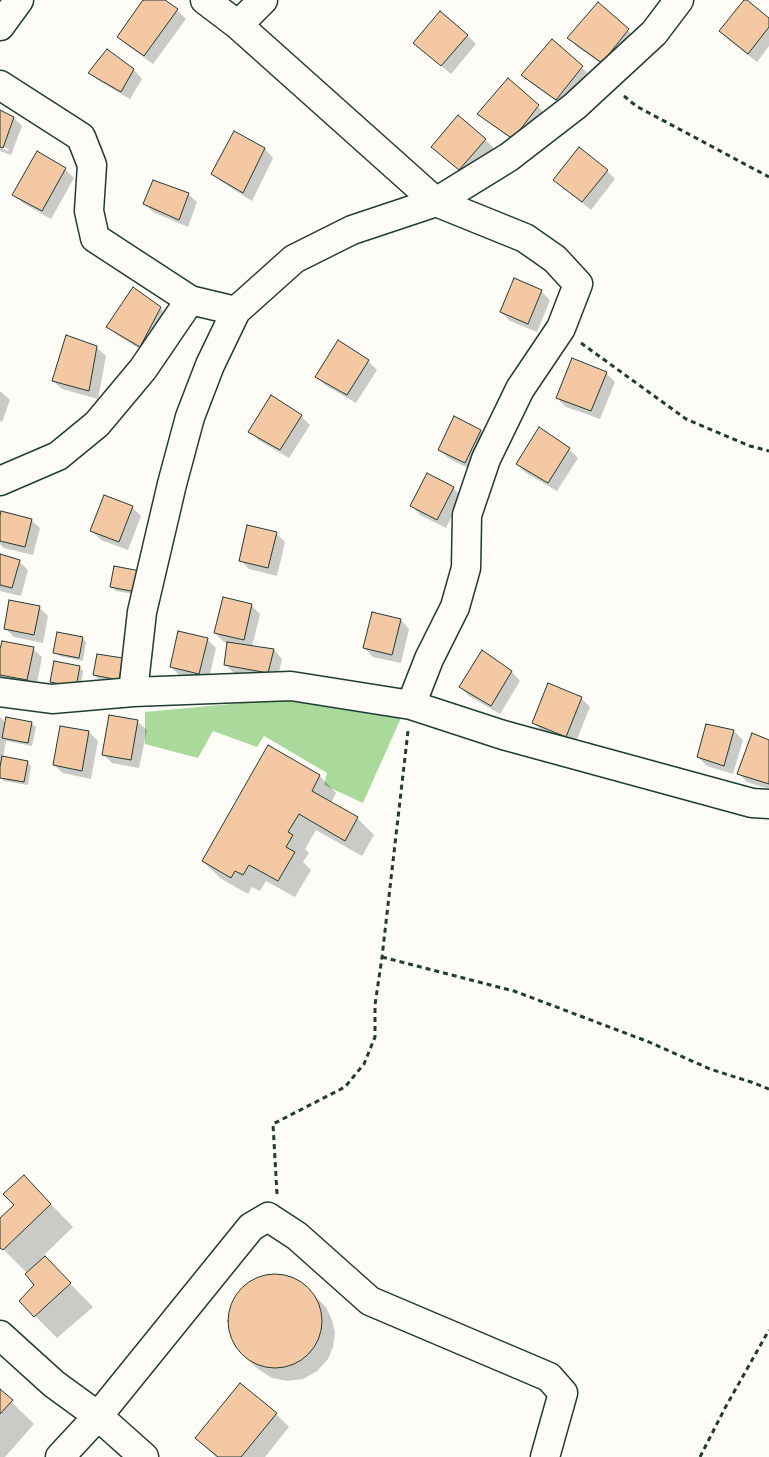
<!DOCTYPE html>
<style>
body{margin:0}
canvas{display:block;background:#fdfcf7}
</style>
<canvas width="769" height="1457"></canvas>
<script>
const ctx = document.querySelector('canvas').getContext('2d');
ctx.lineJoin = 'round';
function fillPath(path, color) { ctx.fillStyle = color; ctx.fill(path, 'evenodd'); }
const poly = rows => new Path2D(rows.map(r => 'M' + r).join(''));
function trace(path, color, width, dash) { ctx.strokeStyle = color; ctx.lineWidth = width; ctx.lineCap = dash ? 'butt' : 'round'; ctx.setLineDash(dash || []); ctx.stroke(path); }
fillPath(poly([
 [294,698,401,718,363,803,324,785,327,773,264,736,257,747,213,731,198,758,145,744,145,712]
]), '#a9da9b');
fillPath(poly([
 [145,0,163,0,177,10,186,19,153,64,127,45,118,37],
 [598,4,637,39,612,71,577,47,569,38],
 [769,20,769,46,757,62,729,40,721,31],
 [467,35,476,44,451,74,424,51],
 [552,41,591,76,566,108,532,84,523,75],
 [108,51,134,70,142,79,130,99,99,81,90,73],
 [508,80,547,115,522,147,488,122,479,114],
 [0,111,14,118,22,126,11,155,0,151,0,148,8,151,9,149,0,145],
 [234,132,265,149,273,158,252,201,222,182,213,173],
 [485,140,494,148,469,178,442,155],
 [65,169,74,178,51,219,23,203,14,195],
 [607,171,615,179,591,210,563,188,555,180],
 [188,194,197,202,188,227,153,212,145,204],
 [541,291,550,300,537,332,510,321,501,312],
 [160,308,169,317,149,355,117,335,108,327],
 [97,348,106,356,98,399,62,389,53,381],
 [368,361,377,370,356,403,325,385,316,376],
 [606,373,615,382,600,419,566,407,557,398],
 [0,391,10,400,2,422,0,421],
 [272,396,301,416,310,425,289,458,258,440,250,431],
 [455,418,481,431,489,440,474,471,448,458,439,449],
 [569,449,578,458,557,491,526,473,517,464],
 [453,488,462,496,446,528,420,515,412,506],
 [132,507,141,516,128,550,101,540,92,531],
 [31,520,40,528,33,555,4,548,0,544,0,521],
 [276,533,285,542,277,576,249,569,240,560],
 [0,556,19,561,28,570,21,596,0,591],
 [144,576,140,595,116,591,112,587],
 [251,605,260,614,252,647,274,650,282,659,277,681,234,673,225,664,228,643,224,642,215,633],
 [40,608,48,616,43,643,14,637,5,628],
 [401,620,409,629,401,663,373,657,364,648],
 [82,638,86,642,83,661,59,656,54,652],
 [207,639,216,648,208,682,180,676,171,667],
 [33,649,42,657,36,688,5,682,0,677,0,656],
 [482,652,512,672,520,681,500,714,469,696,460,687],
 [122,660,126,664,123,683,98,679,94,674],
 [79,667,83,671,80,690,55,686,51,682],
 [581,698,590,707,575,744,542,731,533,722],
 [110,716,138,722,147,730,139,768,112,763,103,754],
 [0,717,6,723,31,723,36,727,32,746,6,741,3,757,27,762,31,766,28,785,4,781,0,777,2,764,0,764],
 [707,725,734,731,743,740,733,774,707,766,698,757],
 [61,727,89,732,98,741,91,779,63,773,54,765],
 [769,741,769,789,747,782,739,774],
 [269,747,320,776,336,793,331,803,357,818,374,835,362,856,316,830,305,849,309,853,303,862,311,870,295,897,266,881,260,891,252,887,248,894,220,878,203,861],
 [46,1199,73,1227,43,1256,93,1307,57,1338,35,1316,35,1285,27,1273,0,1246,0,1220],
 [277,1275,290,1278,302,1284,326,1307,332,1320,335,1333,333,1347,328,1359,317,1371,303,1379,287,1381,272,1378,258,1369,244,1356,235,1343,230,1328,230,1312,236,1297,247,1285,261,1278],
 [240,1385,276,1414,289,1427,265,1457,216,1457,196,1438],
 [0,1391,34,1424,5,1457,0,1457]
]), '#0003');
const building = poly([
 [143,0,165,0,178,9,144,56,117,37,143,0],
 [744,0,747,0,769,18,769,27,748,54,719,31,744,0],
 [598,2,629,29,602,63,567,38,598,2],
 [440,11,468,35,441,66,413,43,440,11],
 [552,39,583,66,556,100,521,75,552,39],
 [107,49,134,69,121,92,88,73,107,49],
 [508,78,539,105,513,139,477,114,508,78],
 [0,110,14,117,3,148,0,147,0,110],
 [458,115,486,139,459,170,431,147,458,115],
 [234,131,265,148,243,193,211,174,234,131],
 [579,147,608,170,582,202,553,180,579,147],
 [37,151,66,168,42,211,12,195,37,151],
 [153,180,189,193,179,220,143,204,153,180],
 [514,278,542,290,528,324,500,312,514,278],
 [133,287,161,307,140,347,106,327,133,287],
 [66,335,97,346,89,391,52,381,66,335],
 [338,340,369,360,347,395,315,377,338,340],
 [572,358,607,372,591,411,556,398,572,358],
 [271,395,302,415,280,450,248,432,271,395],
 [454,416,481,430,465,463,438,450,454,416],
 [539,427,570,448,548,483,516,464,539,427],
 [427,473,454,487,437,520,410,506,427,473],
 [104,495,133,506,119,542,90,531,104,495],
 [1,511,32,519,25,547,0,541,0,516,1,511],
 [247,525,277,532,268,568,239,561,247,525],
 [0,554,20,560,12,588,0,585,0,554],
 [114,566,140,571,136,592,110,587,114,566],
 [223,597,252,604,244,640,214,633,223,597],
 [9,600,40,606,34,635,4,629,9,600],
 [372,612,401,619,392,655,363,648,372,612],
 [178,631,208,638,199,674,170,667,178,631],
 [57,632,83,637,79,658,53,653,57,632],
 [2,641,34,647,27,680,0,675,0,649,2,641],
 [227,642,274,649,268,673,224,665,227,642],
 [482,650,512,671,491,706,459,687,482,650],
 [97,654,123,658,119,680,93,675,97,654],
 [54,661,80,666,76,687,50,682,54,661],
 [548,683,582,697,566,737,532,723,548,683],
 [109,715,138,720,131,760,102,755,109,715],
 [6,717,32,722,28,743,2,738,6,717],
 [706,724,734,730,724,766,697,757,706,724],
 [60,726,89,731,82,771,53,765,60,726],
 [752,733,769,740,769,784,737,774,752,733],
 [268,745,320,775,312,791,358,817,345,841,299,814,288,832,293,835,286,847,295,852,278,881,249,865,243,875,235,871,231,878,202,861,268,745],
 [2,756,28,761,24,782,0,778,0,767,2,756],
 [24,1175,51,1204,3,1250,0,1248,0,1218,14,1205,3,1194,24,1175],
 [45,1256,71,1283,34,1317,19,1301,34,1285,25,1274,45,1256],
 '228 1321a47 47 0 1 1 94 0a47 47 0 1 1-94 0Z',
 [240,1383,277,1413,241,1457,218,1457,195,1438,240,1383],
 [0,1389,13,1400,0,1414,0,1389]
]);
fillPath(building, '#f4c8a3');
trace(building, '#1f3d34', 1);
const minor = poly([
 [205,0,238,25,436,202,525,238,555,259,578,284,561,328,520,389,486,459,467,515,466,568,455,607,429,659,411,705],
 [238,25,263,0],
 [0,26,19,0],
 [0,85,81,137,92,165,89,211,95,238,190,300,236,311],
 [0,481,58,456,97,424,143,369,190,300],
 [0,692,52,699,133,692,291,686,411,705,503,735,752,803,769,804],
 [133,692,142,612,172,484,190,417,210,365,236,311,294,259,352,230,436,202,509,157,575,106,654,33,679,0],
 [0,1335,54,1384,98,1416,144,1457],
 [60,1457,98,1416,251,1227,268,1217,297,1236,370,1301,549,1377,563,1393,545,1457]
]);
trace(minor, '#1f3d34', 31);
trace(poly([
 [624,96,636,106,769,177],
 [581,343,686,419,750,446,769,451],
 [382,957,514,991,649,1042,710,1069,754,1083,769,1089],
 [277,1194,273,1124,345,1087,364,1064,375,1037,375,1005,382,957,408,731],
 [700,1457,725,1408,769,1330]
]), '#1f3d34', 3, [5, 4]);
trace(minor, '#fdfcf7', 28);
</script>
